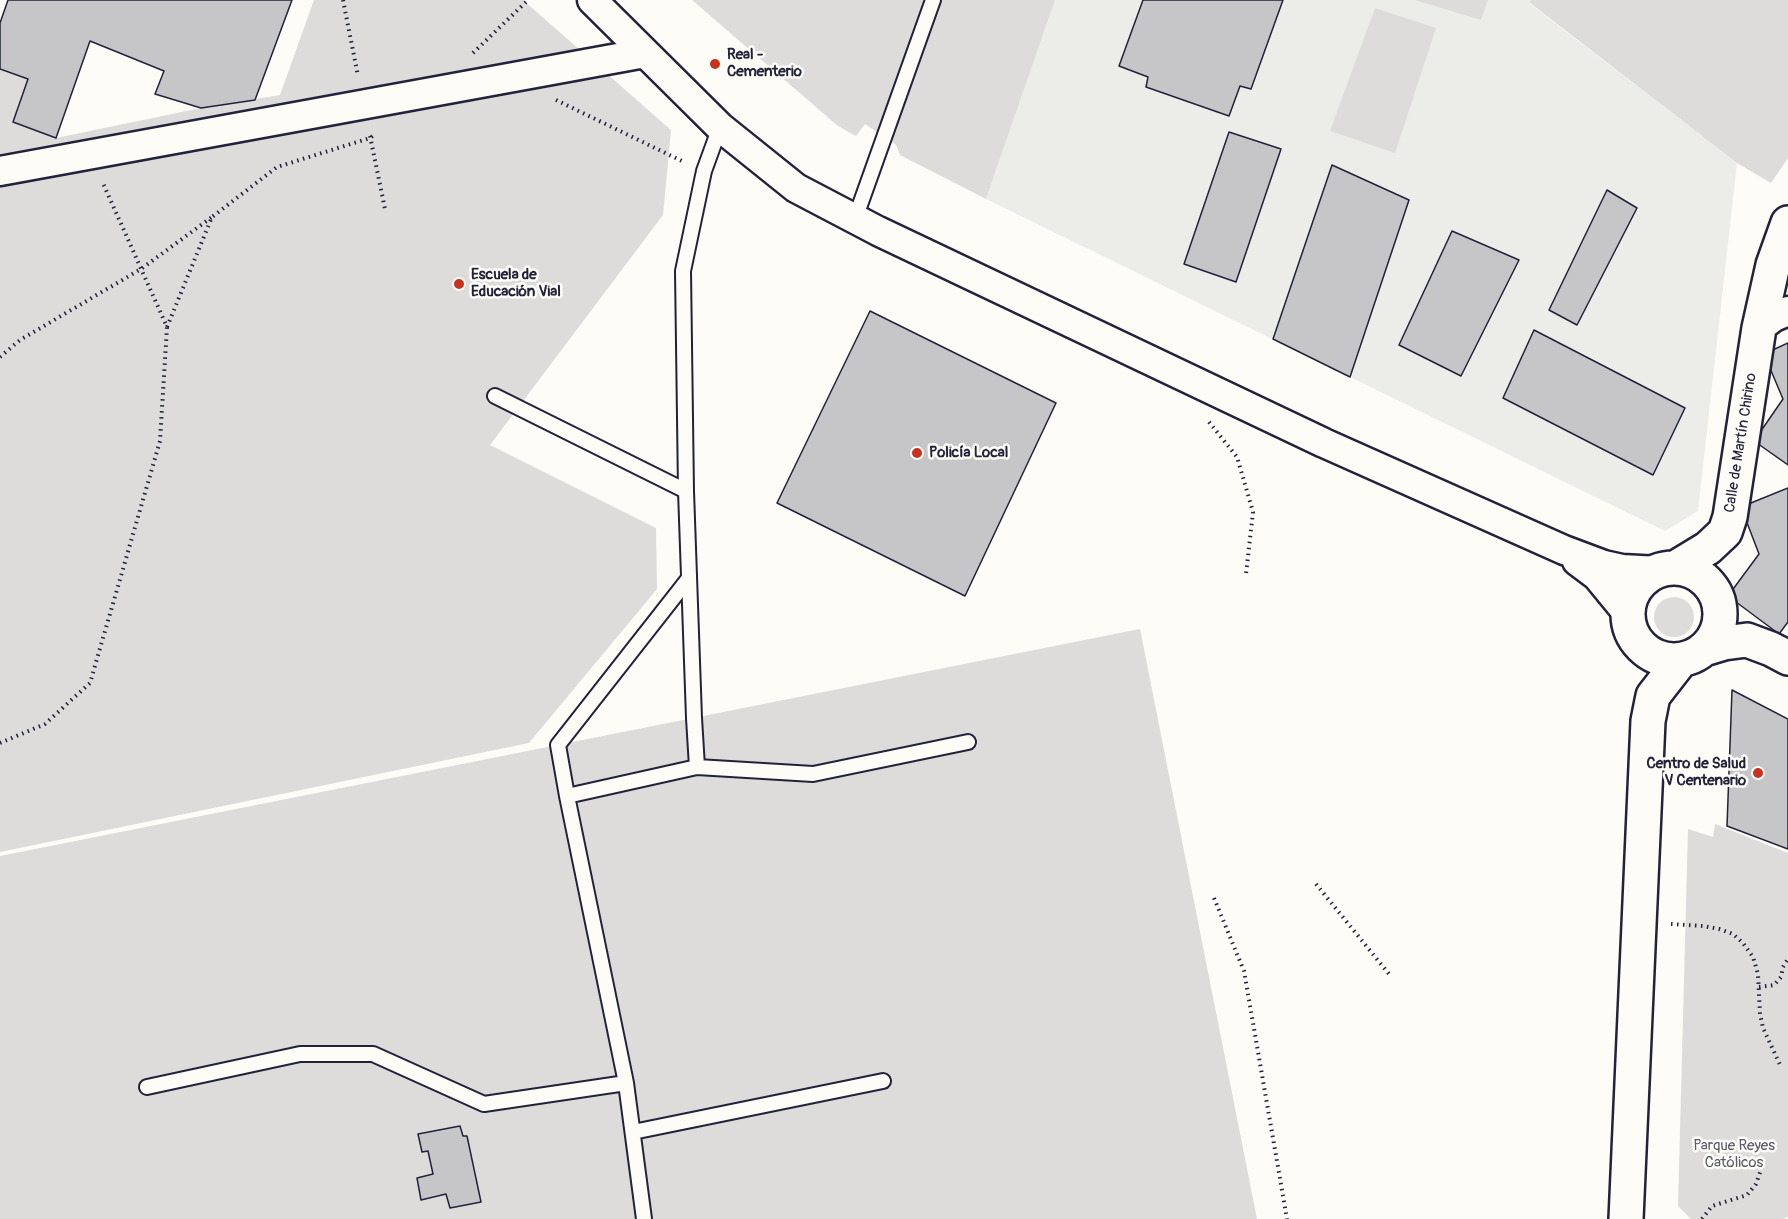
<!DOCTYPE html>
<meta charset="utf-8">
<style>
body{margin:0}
canvas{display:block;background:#fdfcf7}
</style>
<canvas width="1788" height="1219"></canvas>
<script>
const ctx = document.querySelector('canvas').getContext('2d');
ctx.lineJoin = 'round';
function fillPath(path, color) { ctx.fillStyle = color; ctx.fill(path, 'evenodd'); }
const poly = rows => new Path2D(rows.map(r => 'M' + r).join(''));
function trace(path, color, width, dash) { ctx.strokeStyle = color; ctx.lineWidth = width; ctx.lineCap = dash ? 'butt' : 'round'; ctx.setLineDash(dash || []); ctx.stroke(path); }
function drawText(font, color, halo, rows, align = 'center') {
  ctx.font = font + ' Pangolin,sans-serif'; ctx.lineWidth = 5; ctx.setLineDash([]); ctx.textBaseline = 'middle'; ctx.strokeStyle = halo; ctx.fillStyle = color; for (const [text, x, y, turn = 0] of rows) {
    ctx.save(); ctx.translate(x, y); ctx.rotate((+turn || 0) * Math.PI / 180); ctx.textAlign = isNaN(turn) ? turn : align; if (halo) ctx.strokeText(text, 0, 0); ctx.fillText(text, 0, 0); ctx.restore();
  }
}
fillPath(poly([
 [1055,0,1531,0,1530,4,1737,163,1698,511,1665,531,986,199]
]), '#ecece9');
fillPath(poly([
 [314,0,523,0,671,130,663,215,490,445,656,528,657,589,529,743,0,852,0,69,28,79,13,122,56,138,201,108,280,95],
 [692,0,1055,0,986,199,900,155,896,145,865,124,856,136,838,126],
 [1415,0,1488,0,1481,20],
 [1531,0,1788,0,1788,158,1771,183,1737,163,1530,3],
 [1375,8,1436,28,1395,153,1330,131],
 '1654 617a20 20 0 1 1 40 0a20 20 0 1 1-40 0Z',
 [1140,629,1257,1219,0,1219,0,856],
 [1715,824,1788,853,1788,1217,1783,1219,1691,1219,1678,1206,1688,829,1713,837]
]), '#dddcdb');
const building = poly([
 [8,0,292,0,255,100,201,108,155,94,164,71,90,41,56,138,13,122,28,79,0,69,0,23,8,0],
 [1143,0,1283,0,1251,89,1240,86,1229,116,1146,87,1148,77,1119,66,1143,0],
 [1229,132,1281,149,1236,282,1184,264,1229,132],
 [1332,165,1409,200,1350,377,1273,339,1332,165],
 [1607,190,1637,208,1577,325,1549,310,1607,190],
 [1452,231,1519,260,1461,376,1399,345,1452,231],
 [870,311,1056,403,965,596,777,503,870,311],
 [1534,330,1685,408,1653,475,1503,398,1534,330],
 [1788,343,1788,465,1754,441,1783,399,1764,354,1788,343],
 [1788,488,1788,622,1779,634,1728,596,1759,554,1741,507,1788,488],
 [1732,690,1788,719,1788,849,1727,826,1732,690],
 [460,1126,463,1136,467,1136,481,1202,450,1208,446,1194,421,1200,417,1178,433,1174,428,1151,422,1152,418,1134,460,1126]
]);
fillPath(building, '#c6c6c8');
trace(building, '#22223b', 1.5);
const lane = poly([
 [855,219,933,0],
 [495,396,686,491],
 [697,767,813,774,968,742],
 [567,796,558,745,689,578],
 [147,1087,300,1054,373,1054,484,1104,626,1083],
 [633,1132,883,1081],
 [644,1219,626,1083,567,796,697,767,694,718,686,491,683,271,704,171,720,127]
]);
const street = poly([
 [592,0,720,127,796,188,878,231,1324,443,1564,550,1604,565,1622,569,1659,571],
 [0,171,645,53],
 [1759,328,1774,317,1788,311],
 [1577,561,1597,576,1629,615]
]);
const secondary = poly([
 [1675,568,1708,548,1725,532,1730,517,1759,328,1773,265,1788,223],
 '1628 614a46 46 0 1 1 92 0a46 46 0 1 1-92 0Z',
 [1704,649,1724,643,1747,640,1771,649,1788,658],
 [1626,1219,1648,721,1653,696,1681,660]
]);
trace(lane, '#22223b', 18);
trace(street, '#22223b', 33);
trace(secondary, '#22223b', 38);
trace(poly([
 [343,0,358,76],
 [473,53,528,0],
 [556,100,684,162],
 [370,136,385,209],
 [167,327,212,217,277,167,370,138,375,134],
 [0,357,20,340,141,269,212,217],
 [1209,422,1237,457,1253,512,1246,574],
 [0,743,45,724,90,683,160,441,167,327,102,181],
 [1316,884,1389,974],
 [1214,898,1244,971,1287,1219],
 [1671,924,1703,926,1719,929,1733,934,1743,943,1753,957,1758,974,1760,1014,1763,1028,1781,1067],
 [1759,987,1774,985,1781,977,1783,967,1788,959],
 [1702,1219,1712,1206,1747,1195,1756,1184,1763,1164]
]), '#22223b', 4, [1.5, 4.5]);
trace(lane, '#fdfcf7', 14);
trace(street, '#fdfcf7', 28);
trace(secondary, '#fdfcf7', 33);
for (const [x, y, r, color] of [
 [715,64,6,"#c8321e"],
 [459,284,6,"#c8321e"],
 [917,453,6,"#c8321e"],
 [1758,773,6,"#c8321e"]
]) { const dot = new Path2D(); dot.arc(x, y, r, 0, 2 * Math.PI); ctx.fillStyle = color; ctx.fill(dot); trace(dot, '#fdfcf7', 2); }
drawText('bold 15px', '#22223b', '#fdfcf7', [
 ["Real -",727,55],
 ["Cementerio",727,72],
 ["Escuela de",471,275],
 ["Educación Vial",471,292],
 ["Policía Local",929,453],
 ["Centro de Salud",1746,764,"right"],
 ["V Centenario",1746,781,"right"]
], 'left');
drawText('15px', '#22223b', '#fdfcf7', [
 ["Calle de Martín Chirino",1741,443,-81]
]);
drawText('15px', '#5a5a6b', '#fdfcf7', [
 ["Parque Reyes",1734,1146],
 ["Católicos",1734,1163]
]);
</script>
